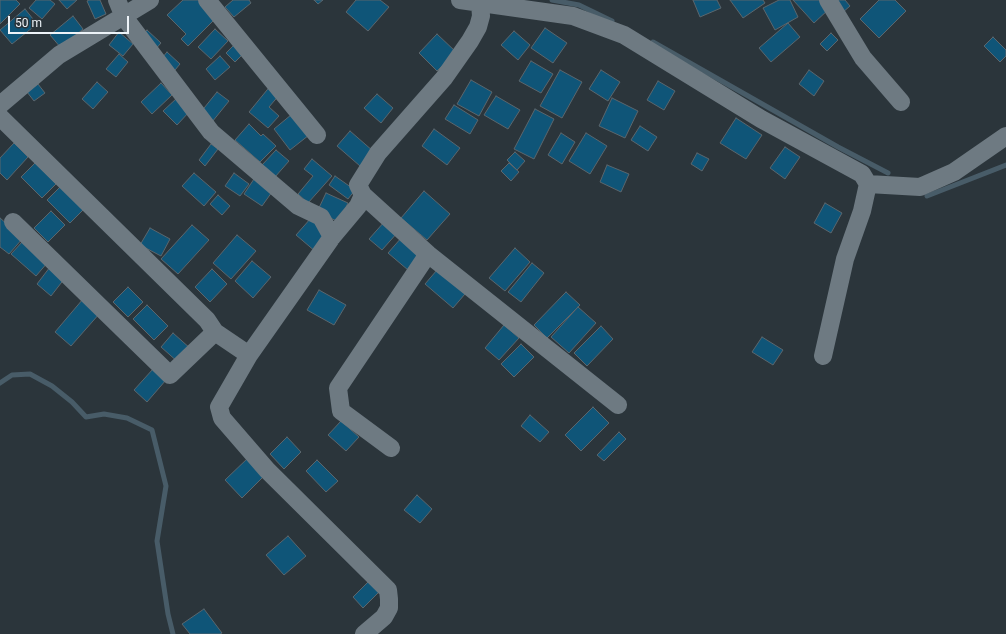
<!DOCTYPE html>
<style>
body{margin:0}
#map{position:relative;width:1006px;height:634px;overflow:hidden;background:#2b353b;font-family:Roboto,sans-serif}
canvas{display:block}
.scale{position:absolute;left:8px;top:16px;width:121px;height:18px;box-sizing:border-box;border:2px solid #edf3f8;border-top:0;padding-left:5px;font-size:12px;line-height:14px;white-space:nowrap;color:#edf3f8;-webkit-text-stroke:3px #2b353b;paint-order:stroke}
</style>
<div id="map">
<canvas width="1006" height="634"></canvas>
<div class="scale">50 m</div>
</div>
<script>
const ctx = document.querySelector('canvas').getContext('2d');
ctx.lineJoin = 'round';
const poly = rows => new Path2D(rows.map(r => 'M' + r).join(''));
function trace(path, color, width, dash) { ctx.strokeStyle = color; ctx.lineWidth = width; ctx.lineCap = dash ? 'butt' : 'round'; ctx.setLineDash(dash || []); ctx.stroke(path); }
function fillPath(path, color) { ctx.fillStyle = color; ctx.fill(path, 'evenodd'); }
trace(poly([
 [552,0,579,5,612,21],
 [653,42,838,147,888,173],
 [927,196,1006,165],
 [0,383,12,375,30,374,52,386,72,402,86,417,104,414,127,418,152,430,166,486,157,541,168,614,173,634]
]), '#485c68', 5);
const building = poly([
 [0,0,16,0,20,4,0,24,0,0],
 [36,0,50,0,55,4,42,19,29,8,36,0],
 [59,0,77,0,67,9,59,0],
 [89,0,100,0,106,14,95,19,87,1,89,0],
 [183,0,208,0,221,13,188,46,181,39,186,34,167,15,183,0],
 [233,0,249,0,251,3,234,17,225,7,233,0],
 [314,0,323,0,318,4,314,0],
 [356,0,380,0,389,7,368,31,346,12,356,0],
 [693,0,717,0,721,8,700,17,693,0],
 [730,0,763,0,765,3,743,18,730,0],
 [779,0,790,0,798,17,775,30,763,8,779,0],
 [793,0,821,0,829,9,814,23,793,0],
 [838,0,845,0,850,6,842,13,838,0],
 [879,0,895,0,906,11,879,38,860,19,879,0],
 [25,9,37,24,12,44,0,30,25,9],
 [73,16,83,29,61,48,50,35,73,16],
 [788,23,800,37,771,62,759,48,788,23],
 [545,28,567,43,553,63,531,48,545,28],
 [215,29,228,41,211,59,198,47,215,29],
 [147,30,161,43,153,52,139,39,147,30],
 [514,31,530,45,518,60,501,45,514,31],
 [119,32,133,44,123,56,109,45,119,32],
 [831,33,838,40,827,51,820,44,831,33],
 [437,34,456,52,437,71,419,53,437,34],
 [993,37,1006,50,1006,56,1000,62,984,46,993,37],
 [241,38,250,47,235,62,226,53,241,38],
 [167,52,180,64,170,76,157,64,167,52],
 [119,54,128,62,116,77,106,69,119,54],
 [220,56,230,67,215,80,206,69,220,56],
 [531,61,553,74,541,93,519,81,531,61],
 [560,70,582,82,562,118,540,106,560,70],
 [601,70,620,82,608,101,589,89,601,70],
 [809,70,824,81,814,96,799,84,809,70],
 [276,79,286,87,269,107,279,116,268,128,249,112,276,79],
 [471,80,492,92,479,116,457,104,471,80],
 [658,81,675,91,664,110,647,100,658,81],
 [97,82,108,92,93,109,82,99,97,82],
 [161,83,172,95,152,114,141,102,161,83],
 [38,84,45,93,34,101,27,92,38,84],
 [217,92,229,101,212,122,200,113,217,92],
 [377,94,393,108,381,123,364,108,377,94],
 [496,96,520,110,508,129,484,115,496,96],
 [177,98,190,111,177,125,163,111,177,98],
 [612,98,638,111,625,138,599,126,612,98],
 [454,105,478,120,470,134,445,119,454,105],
 [535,109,554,119,534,159,514,149,535,109],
 [297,110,318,128,290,150,274,129,297,110],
 [736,118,762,135,746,159,720,143,736,118],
 [249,124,261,136,263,134,276,146,260,162,235,140,249,124],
 [640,126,657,137,648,151,631,140,640,126],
 [434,129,460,148,447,165,422,146,434,129],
 [350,131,373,151,360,166,337,146,350,131],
 [561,133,575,142,562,164,548,155,561,133],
 [586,133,607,146,590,174,569,161,586,133],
 [14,143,28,157,7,180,0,173,0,158,14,143],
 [211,144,218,149,205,166,199,160,211,144],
 [785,147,800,157,785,179,770,168,785,147],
 [276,150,289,161,275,177,262,165,276,150],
 [515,152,525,161,517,170,507,160,515,152],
 [697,153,709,159,702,171,691,164,697,153],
 [312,159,332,176,308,203,298,194,313,176,304,169,312,159],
 [35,163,56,184,42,198,21,177,35,163],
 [509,163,519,172,511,181,501,171,509,163],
 [607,165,629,174,621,192,600,182,607,165],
 [194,173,216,192,204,206,182,186,194,173],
 [234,173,249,184,240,196,225,186,234,173],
 [335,176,355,190,348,199,329,185,335,176],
 [254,179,272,192,262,206,244,194,254,179],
 [62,185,85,208,70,223,47,200,62,185],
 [424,191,450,214,427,240,401,218,424,191],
 [326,193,348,203,339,222,317,212,326,193],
 [218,195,230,206,222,215,210,204,218,195],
 [825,203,842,213,831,233,814,223,825,203],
 [51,211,65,225,48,242,34,228,51,211],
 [0,218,23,238,9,254,0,247,0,218],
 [311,218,331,235,316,252,296,235,311,218],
 [385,221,398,232,382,250,369,239,385,221],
 [192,225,209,240,178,274,161,259,192,225],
 [150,228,170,239,161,256,140,245,150,228],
 [237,235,256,251,231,279,213,263,237,235],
 [402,237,422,254,408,270,388,253,402,237],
 [23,241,48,262,36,276,11,254,23,241],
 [515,248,530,262,505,291,489,278,515,248],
 [252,261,271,277,253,298,235,281,252,261],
 [532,263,544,273,521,302,508,292,532,263],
 [50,267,65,278,51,296,37,284,50,267],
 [212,269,227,284,210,302,195,287,212,269],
 [437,270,465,294,453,308,425,284,437,270],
 [128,287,143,302,128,317,113,302,128,287],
 [319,290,346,305,334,325,307,310,319,290],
 [566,292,580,305,547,338,534,325,566,292],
 [83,299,100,313,71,346,55,332,83,299],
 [147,305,168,326,154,340,133,319,147,305],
 [578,307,596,323,569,353,551,337,578,307],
 [504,325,519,338,499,360,485,348,504,325],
 [601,326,613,339,587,366,574,353,601,326],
 [173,333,191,349,179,363,161,347,173,333],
 [762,337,783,350,773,365,752,352,762,337],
 [521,344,534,357,514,377,501,364,521,344],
 [153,369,166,380,147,402,134,390,153,369],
 [593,407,609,423,581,451,565,435,593,407],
 [530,415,549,432,540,442,521,426,530,415],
 [341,421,359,437,346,451,328,435,341,421],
 [619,432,626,439,604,461,597,455,619,432],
 [287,437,301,452,284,469,270,454,287,437],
 [249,457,265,475,242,498,225,480,249,457],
 [317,460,338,481,326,492,306,471,317,460],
 [417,495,432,509,420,523,404,510,417,495],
 [288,536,306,556,284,575,266,555,288,536],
 [368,582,379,592,363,608,353,597,368,582],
 [204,609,222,633,220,634,190,634,182,624,204,609]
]);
fillPath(building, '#0f5578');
trace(building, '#5b666d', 1);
trace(poly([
 [117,0,124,17,211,132,298,206,321,217,332,237],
 [207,0,317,135],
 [460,0,573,16,624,35,761,119,862,174,868,184,862,211,845,259,823,356],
 [828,0,863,58,901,102],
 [0,105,59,55,150,0],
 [0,117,207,320,215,332,249,355],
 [868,184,920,187,954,172,1006,136],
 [363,195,428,254,618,405],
 [13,222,170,375,215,332],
 [391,448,341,411,338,388,428,254],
 [364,634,384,617,389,608,389,599,388,590,267,470,222,418,219,407,249,355,332,237,358,206,363,195,358,185,378,153,444,78,470,41,478,27,481,16,480,3]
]), '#6e7a82', 18);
</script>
